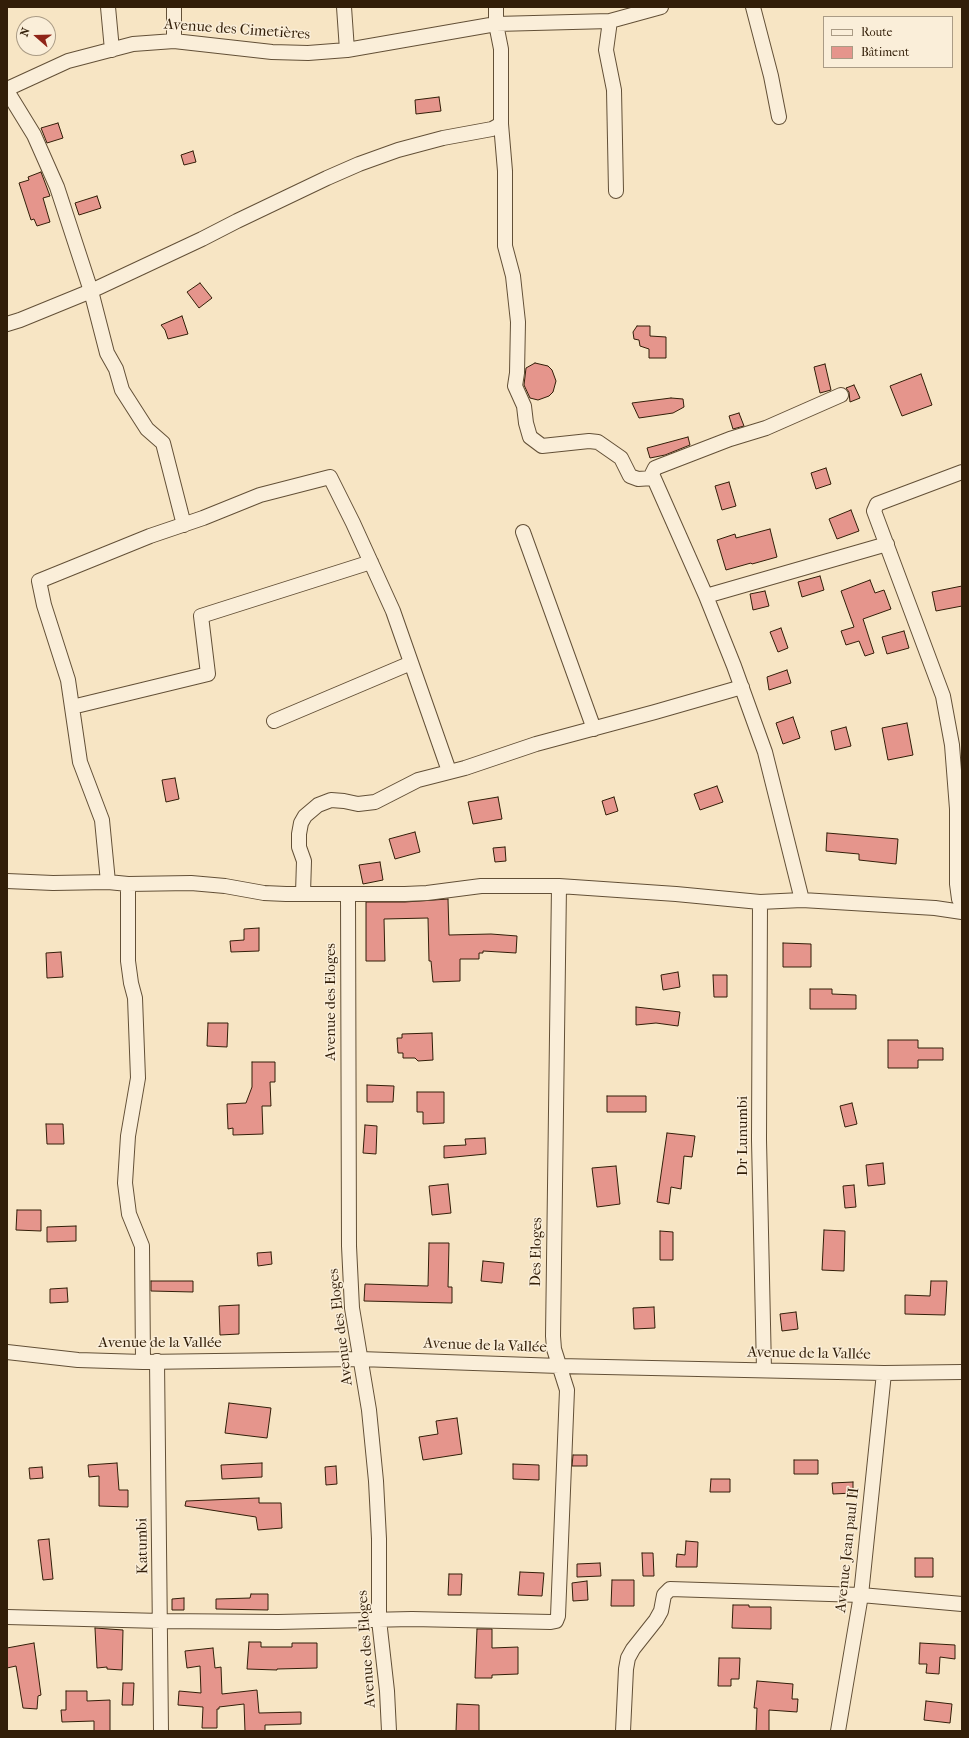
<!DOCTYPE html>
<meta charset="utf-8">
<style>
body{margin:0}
#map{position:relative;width:969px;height:1738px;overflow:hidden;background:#f7e5c4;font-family:"IM FELL French Canon",serif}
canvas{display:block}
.frame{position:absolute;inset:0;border:8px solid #321e08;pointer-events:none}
.legend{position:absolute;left:823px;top:16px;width:130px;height:52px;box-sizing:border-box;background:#faeed9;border:1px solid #aa9b85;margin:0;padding:5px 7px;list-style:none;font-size:12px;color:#321e08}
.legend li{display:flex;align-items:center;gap:8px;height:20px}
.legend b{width:20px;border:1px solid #aa9b85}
.north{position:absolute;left:16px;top:16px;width:40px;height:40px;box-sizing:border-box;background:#faeed9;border:1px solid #aa9b85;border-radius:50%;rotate:290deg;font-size:11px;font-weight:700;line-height:16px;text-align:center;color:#321e08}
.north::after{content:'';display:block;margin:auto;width:14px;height:18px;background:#8f2418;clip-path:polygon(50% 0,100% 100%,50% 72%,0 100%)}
</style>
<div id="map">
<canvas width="969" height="1738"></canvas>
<div class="frame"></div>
<ul class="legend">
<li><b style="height:5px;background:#faeed9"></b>Route</li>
<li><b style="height:11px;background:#e5958c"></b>Bâtiment</li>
</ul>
<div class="north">N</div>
</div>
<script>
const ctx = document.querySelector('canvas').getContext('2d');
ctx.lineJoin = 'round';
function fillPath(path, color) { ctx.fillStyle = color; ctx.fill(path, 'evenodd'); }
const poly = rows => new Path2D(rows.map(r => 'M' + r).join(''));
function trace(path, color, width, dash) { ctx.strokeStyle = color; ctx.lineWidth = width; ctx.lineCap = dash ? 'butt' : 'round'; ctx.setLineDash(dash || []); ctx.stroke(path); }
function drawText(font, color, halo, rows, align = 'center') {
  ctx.font = font + ' "IM FELL French Canon",serif'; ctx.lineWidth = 3; ctx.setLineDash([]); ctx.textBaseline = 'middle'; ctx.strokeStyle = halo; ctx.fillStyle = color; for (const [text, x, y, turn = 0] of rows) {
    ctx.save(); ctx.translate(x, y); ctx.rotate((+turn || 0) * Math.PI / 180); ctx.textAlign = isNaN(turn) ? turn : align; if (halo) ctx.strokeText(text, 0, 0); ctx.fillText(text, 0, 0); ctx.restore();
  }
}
const building = poly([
 [439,97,441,111,416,114,415,100,439,97],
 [58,123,63,138,47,143,41,128,58,123],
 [193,151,196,162,184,165,181,155,193,151],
 [41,172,50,196,43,198,50,222,37,226,34,219,31,220,19,183,29,180,28,177,41,172],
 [97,196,101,208,79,215,75,203,97,196],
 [200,283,212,298,199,308,187,292,200,283],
 [182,316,188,334,168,339,165,330,161,325,182,316],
 [637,326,650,326,650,336,666,337,666,358,649,358,649,349,640,346,639,340,634,339,633,332,637,326],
 [535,363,548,366,552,370,556,381,553,392,549,396,538,400,530,398,524,385,526,368,535,363],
 [825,364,831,390,820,393,814,367,825,364],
 [921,374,932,405,902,416,890,386,921,374],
 [854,385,860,398,850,402,849,392,846,388,854,385],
 [671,398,683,399,684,407,673,413,639,418,632,403,671,398],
 [739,413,744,426,733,429,729,416,739,413],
 [688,437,690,445,665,455,650,458,647,448,688,437],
 [826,468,831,484,816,489,811,473,826,468],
 [729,482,736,506,722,510,715,486,729,482],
 [851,510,859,531,837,539,829,519,851,510],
 [770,529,777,557,752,564,751,563,726,570,717,540,735,534,736,538,770,529],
 [820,576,824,590,802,597,798,582,820,576],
 [870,580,875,593,884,590,891,609,863,619,874,653,865,656,859,641,846,645,841,631,854,627,841,591,870,580],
 [962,586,962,606,936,611,932,592,962,586],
 [765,591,769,606,753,610,750,594,765,591],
 [781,628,788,648,778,652,770,632,781,628],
 [904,631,909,648,887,654,882,637,904,631],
 [787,670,791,683,769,690,767,677,787,670],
 [793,717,800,738,783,744,776,723,793,717],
 [907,723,913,755,888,760,882,728,907,723],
 [846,727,851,746,835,750,831,731,846,727],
 [175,778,179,799,166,802,162,780,175,778],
 [717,786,723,802,700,810,694,794,717,786],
 [498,797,502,819,473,824,468,802,498,797],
 [614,797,618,811,606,815,602,801,614,797],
 [415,832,420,852,395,859,389,839,415,832],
 [827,833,898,839,896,864,859,860,859,854,826,851,827,833],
 [505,847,506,861,495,862,493,848,505,847],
 [380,862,383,880,363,884,359,865,380,862],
 [448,899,449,935,491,934,517,936,516,953,483,951,483,953,479,953,479,959,460,959,460,981,433,982,431,961,429,961,428,918,384,919,385,961,366,961,366,902,405,902,448,899],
 [259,928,259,951,231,952,230,941,244,940,244,929,259,928],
 [783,943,811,944,811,967,783,967,783,943],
 [61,952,63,977,47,978,46,953,61,952],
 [678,972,680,987,663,990,661,975,678,972],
 [713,975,727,975,727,997,714,997,713,975],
 [810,989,832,989,832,994,856,995,856,1009,810,1009,810,989],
 [636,1007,680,1012,678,1026,656,1023,636,1025,636,1007],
 [208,1023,228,1023,227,1047,207,1046,208,1023],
 [432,1033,433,1060,418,1061,415,1058,403,1058,403,1053,398,1053,397,1038,402,1038,402,1034,432,1033],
 [888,1040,918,1040,918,1048,943,1048,943,1060,918,1060,918,1068,888,1068,888,1040],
 [252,1062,275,1062,275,1082,270,1082,271,1106,262,1106,263,1134,233,1135,233,1128,228,1129,227,1104,246,1103,252,1087,252,1062],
 [367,1085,394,1086,393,1102,367,1102,367,1085],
 [417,1092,444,1092,444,1123,423,1124,423,1112,417,1112,417,1092],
 [607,1096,646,1096,646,1112,607,1112,607,1096],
 [852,1103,857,1124,845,1127,840,1106,852,1103],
 [46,1124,63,1124,64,1144,47,1144,46,1124],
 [365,1125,377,1126,376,1154,363,1153,365,1125],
 [667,1133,695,1136,692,1157,684,1156,681,1189,671,1187,669,1204,657,1202,667,1133],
 [485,1138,486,1154,444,1158,444,1146,466,1145,465,1139,485,1138],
 [883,1163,885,1184,868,1186,866,1165,883,1163],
 [616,1166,620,1204,597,1207,592,1168,616,1166],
 [448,1184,451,1213,432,1215,429,1186,448,1184],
 [854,1185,856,1207,845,1208,843,1186,854,1185],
 [17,1210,41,1210,41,1231,16,1230,17,1210],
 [76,1226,76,1241,47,1242,47,1227,76,1226],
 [824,1230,845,1231,844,1271,822,1270,824,1230],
 [660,1231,673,1232,673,1260,660,1260,660,1231],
 [429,1243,449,1243,448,1287,452,1287,452,1303,364,1301,365,1284,428,1286,429,1243],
 [271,1252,272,1264,258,1266,257,1253,271,1252],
 [483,1261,504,1263,502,1283,481,1281,483,1261],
 [151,1281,193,1281,193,1292,151,1291,151,1281],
 [931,1281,947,1281,945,1315,905,1314,905,1295,930,1296,931,1281],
 [67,1288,68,1302,50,1303,50,1289,67,1288],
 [239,1305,239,1334,220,1335,219,1306,239,1305],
 [654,1307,655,1328,634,1329,633,1308,654,1307],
 [796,1312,798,1329,782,1331,780,1314,796,1312],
 [229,1403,271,1408,267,1438,225,1433,229,1403],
 [457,1418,462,1454,423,1460,419,1437,438,1434,436,1421,457,1418],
 [573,1455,587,1455,587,1466,572,1466,573,1455],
 [794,1460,818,1460,818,1474,794,1474,794,1460],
 [117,1463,119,1490,128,1490,128,1507,99,1506,99,1476,89,1477,88,1465,117,1463],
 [262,1463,262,1477,222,1479,221,1465,262,1463],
 [513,1464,539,1465,539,1480,513,1479,513,1464],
 [336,1466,337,1484,326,1485,325,1467,336,1466],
 [42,1467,43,1478,30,1479,29,1468,42,1467],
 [711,1479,730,1479,730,1492,710,1492,711,1479],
 [853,1482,853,1493,833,1494,832,1483,853,1482],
 [259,1498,259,1503,281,1503,282,1528,258,1530,256,1517,185,1506,186,1501,259,1498],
 [49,1539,53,1579,43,1580,38,1540,49,1539],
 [686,1541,698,1542,697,1567,676,1567,677,1554,685,1555,686,1541],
 [642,1553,653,1553,654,1576,643,1576,642,1553],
 [915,1558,933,1558,933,1577,915,1577,915,1558],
 [600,1563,601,1576,577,1577,577,1564,600,1563],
 [520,1572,544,1573,542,1596,518,1595,520,1572],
 [449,1574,462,1574,461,1595,448,1595,449,1574],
 [612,1580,634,1580,634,1606,611,1606,612,1580],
 [587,1581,588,1600,573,1601,572,1583,587,1581],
 [251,1594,268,1594,268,1610,216,1609,216,1599,250,1598,251,1594],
 [184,1598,184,1610,172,1610,172,1599,184,1598],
 [733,1605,749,1605,749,1607,771,1607,771,1629,732,1628,733,1605],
 [95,1628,123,1630,122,1670,107,1669,107,1667,97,1668,95,1628],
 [477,1629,492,1629,492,1648,518,1647,518,1674,492,1675,492,1678,475,1678,477,1629],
 [249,1642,261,1642,261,1647,292,1647,292,1643,317,1643,317,1668,277,1669,277,1670,247,1669,249,1642],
 [34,1643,41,1695,38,1696,37,1709,23,1708,16,1666,7,1668,7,1648,34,1643],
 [920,1643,955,1645,955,1659,940,1657,939,1674,926,1673,927,1664,919,1664,920,1643],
 [213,1648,215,1668,221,1667,222,1694,257,1690,259,1713,301,1712,301,1724,265,1725,265,1731,245,1731,244,1704,219,1707,219,1709,217,1709,217,1728,202,1728,203,1707,178,1705,179,1691,201,1693,200,1666,187,1668,185,1651,213,1648],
 [719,1658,740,1658,739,1679,731,1679,731,1686,718,1686,719,1658],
 [757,1681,793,1684,792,1699,798,1699,797,1712,769,1710,769,1731,756,1731,757,1708,754,1708,757,1681],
 [123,1683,134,1683,133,1705,122,1705,123,1683],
 [66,1691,87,1691,87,1701,110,1700,110,1731,94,1731,94,1721,62,1722,61,1710,66,1710,66,1691],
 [926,1701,952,1704,950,1723,924,1720,926,1701],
 [457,1704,479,1705,479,1731,456,1731,457,1704]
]);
fillPath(building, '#e5958c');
trace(building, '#321e08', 1);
const minor = poly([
 [108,7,112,50],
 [344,7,347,50],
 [753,7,771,76,779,117],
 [610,21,606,50,614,90,616,191],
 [174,41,174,7],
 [7,89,68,61,133,44,174,41,272,52,308,53,347,50,496,24,610,21,661,7],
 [7,91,34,135,57,187,91,291,107,353,116,369,122,390,147,429,163,443,184,525],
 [501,124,505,171,505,246,513,276,518,322,517,373,515,386,524,406,526,423,530,437,542,446,589,441,598,442,621,458,630,476,638,479,653,478],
 [7,324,20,320,91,291,202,239,237,221,327,178,359,164,398,150,443,138,492,129,501,124,501,49,496,24,496,7],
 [962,472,877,504,874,511,943,696,952,745,957,809,957,884,959,899,962,904],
 [523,532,594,729],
 [706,596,887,544],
 [72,707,208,674,201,616,371,562],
 [274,721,411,663],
 [7,881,53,883,108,882,128,884,191,883,225,886,264,893,286,894,405,894,427,893,481,886,559,886,676,894,760,902,802,900,935,908,962,912],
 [108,882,102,820,80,762,68,680,44,605,39,581,150,536,203,518,260,495,330,477,353,523,393,611,449,771],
 [128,884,128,961,131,983,135,998,138,1078,128,1136,125,1183,129,1214,142,1246,143,1362],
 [303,893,304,861,299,847,299,834,301,823,305,816,318,805,331,800,344,801,358,804,375,802,418,780,465,768,536,744,655,712,742,687],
 [348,894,349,1246,352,1308,369,1410,376,1481,379,1539,379,1620,387,1691,389,1731],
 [802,900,765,752,734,666,706,596,652,474,655,468,660,466,730,439,766,428,841,395],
 [760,902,759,1140,764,1370],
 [7,1352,78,1360,143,1362,360,1359,559,1366,884,1373,962,1372],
 [157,1361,161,1731],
 [7,1617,161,1621,278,1622,412,1619,551,1622,556,1621,558,1616,567,1390,554,1349,553,1336,559,886],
 [623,1731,626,1669,628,1658,633,1649,656,1620,661,1611,664,1595,670,1589,861,1595,962,1604],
 [838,1731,861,1595,884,1373]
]);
trace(minor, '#635037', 16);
trace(minor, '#faeed9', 14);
drawText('15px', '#321e08', '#faeed9', [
 ["Avenue des Cimetières",237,30,4],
 ["Avenue des Eloges",331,1002,-90],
 ["Dr Lunumbi",743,1136,-90],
 ["Des Eloges",537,1252,-89],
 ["Avenue des Eloges",341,1327,-97],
 ["Avenue de la Vallée",160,1343],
 ["Avenue de la Vallée",485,1346,2],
 ["Avenue de la Vallée",809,1354,1],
 ["Katumbi",143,1546,-91],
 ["Avenue Jean paul II",848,1550,-84],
 ["Avenue des Eloges",367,1649,-94]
]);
</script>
